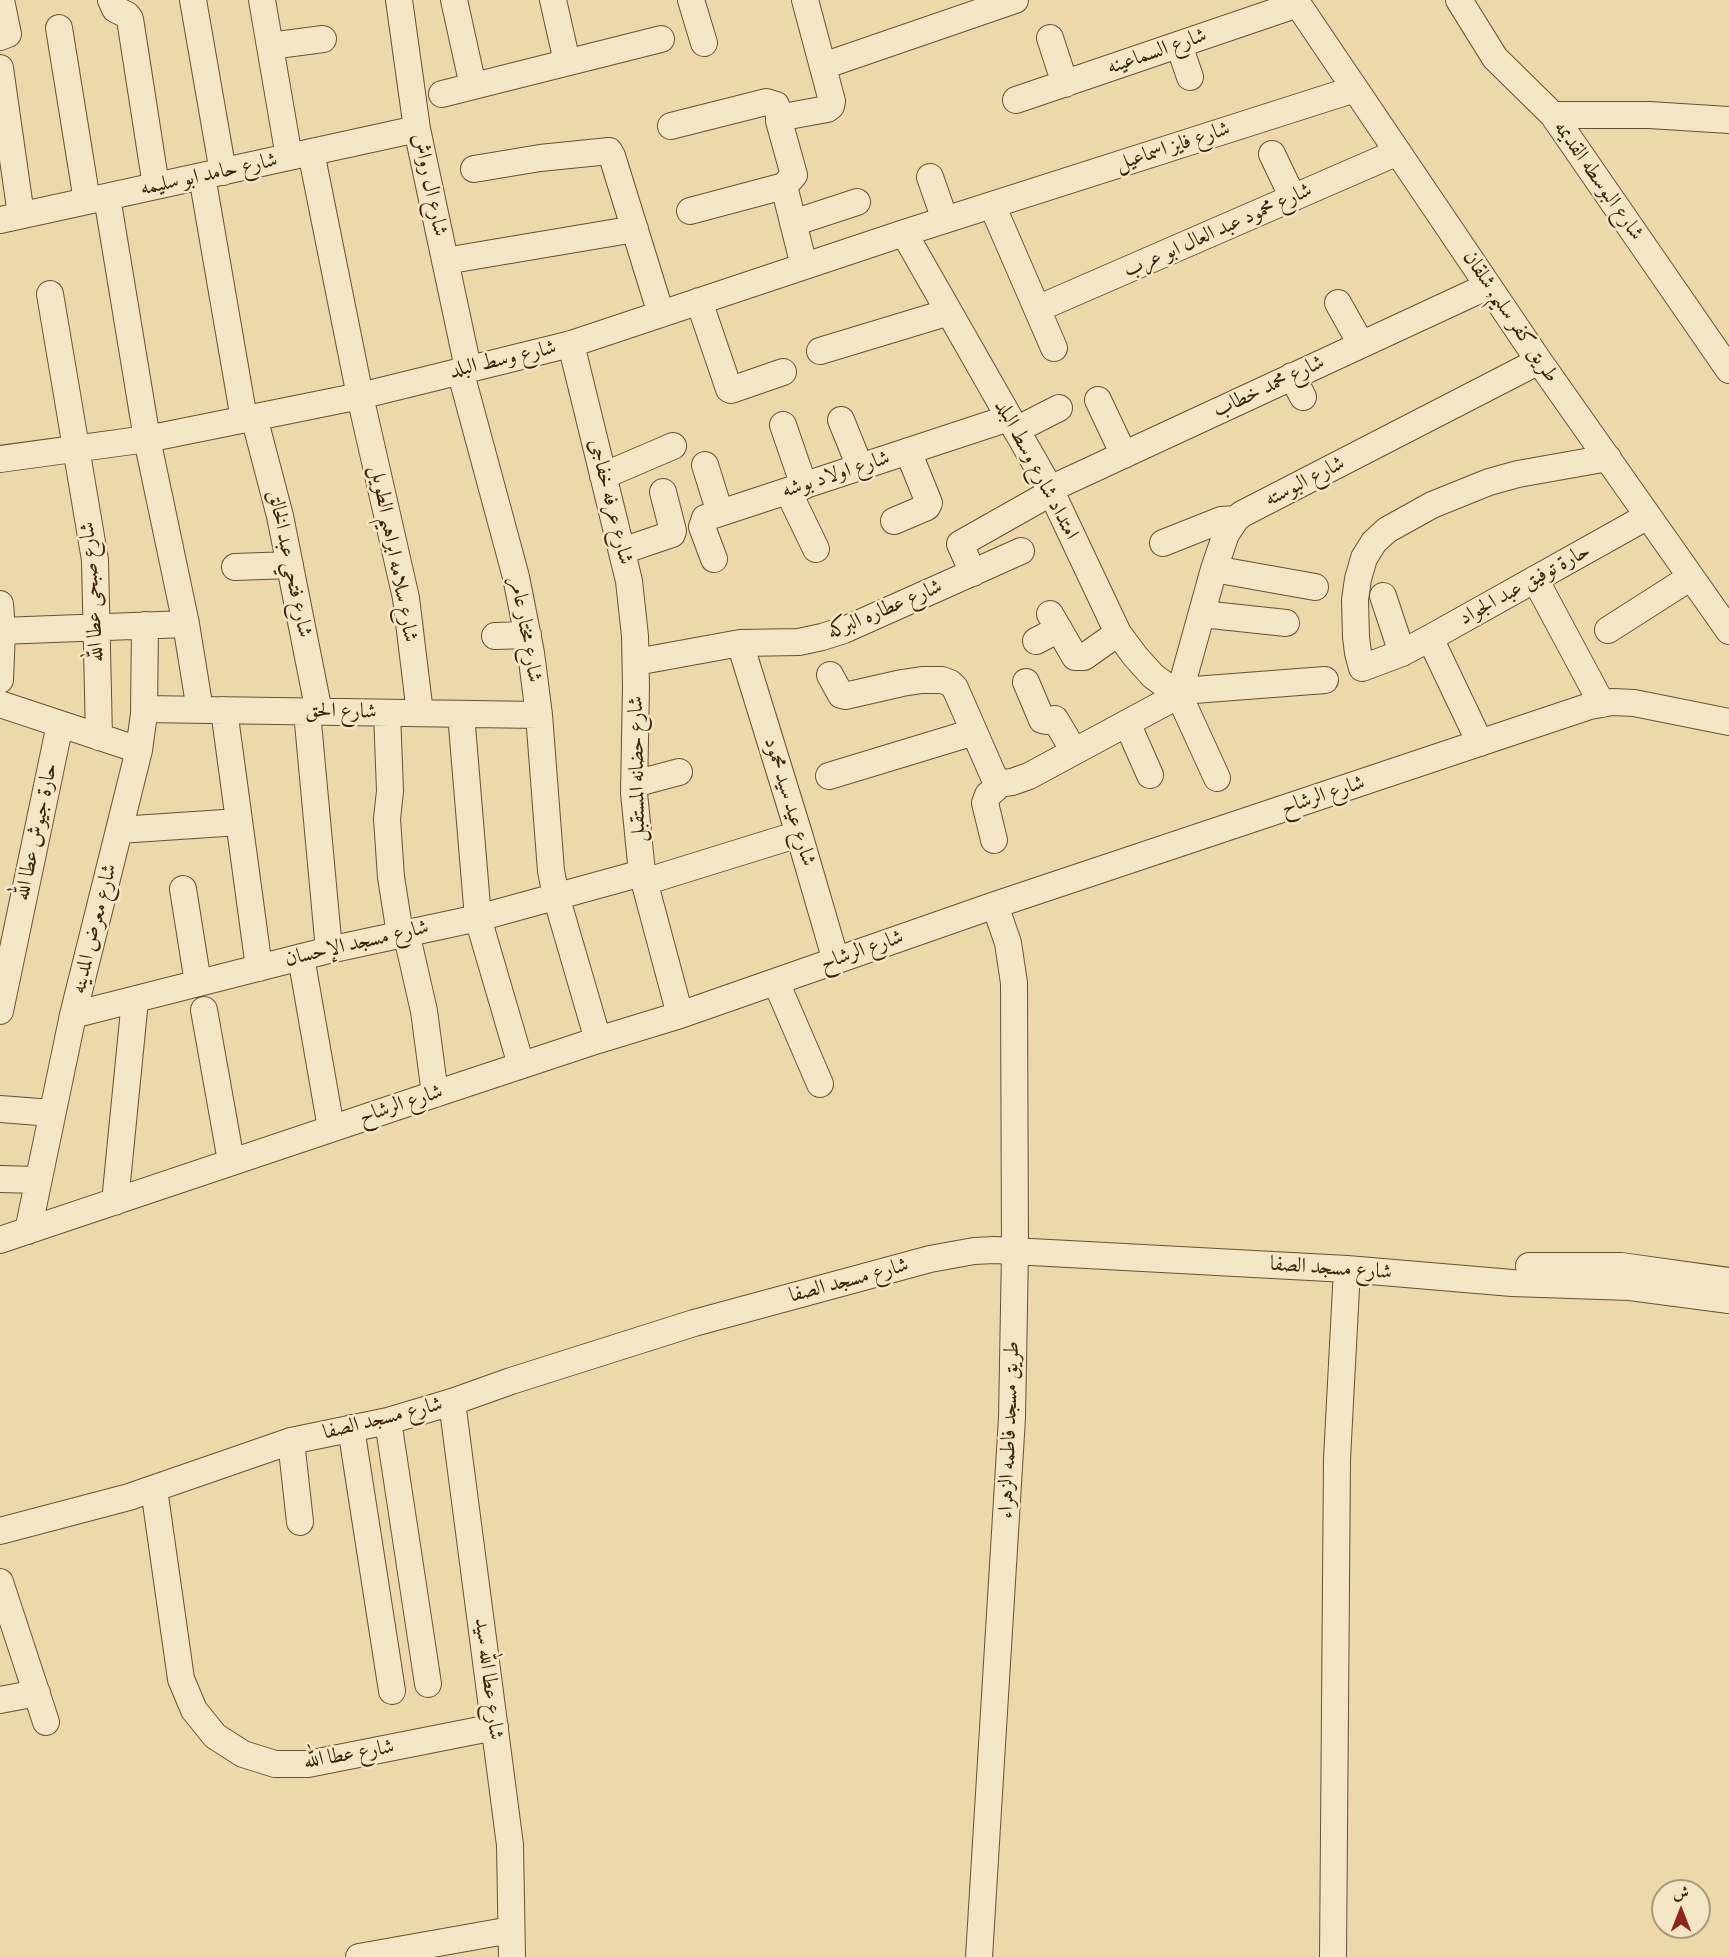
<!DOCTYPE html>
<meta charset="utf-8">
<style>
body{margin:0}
#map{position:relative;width:1729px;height:1957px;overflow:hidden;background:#ecd8a8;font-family:"Libre Bodoni",Amiri,serif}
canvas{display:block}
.north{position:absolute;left:1651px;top:1879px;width:60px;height:60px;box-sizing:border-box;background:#f3e6c6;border:2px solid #a8997b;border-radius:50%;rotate:0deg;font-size:16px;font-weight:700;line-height:24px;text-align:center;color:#38250b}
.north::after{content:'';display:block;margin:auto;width:21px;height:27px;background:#8f2418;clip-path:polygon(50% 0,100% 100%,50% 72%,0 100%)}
</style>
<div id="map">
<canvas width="1729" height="1957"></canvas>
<div class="north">ش</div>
</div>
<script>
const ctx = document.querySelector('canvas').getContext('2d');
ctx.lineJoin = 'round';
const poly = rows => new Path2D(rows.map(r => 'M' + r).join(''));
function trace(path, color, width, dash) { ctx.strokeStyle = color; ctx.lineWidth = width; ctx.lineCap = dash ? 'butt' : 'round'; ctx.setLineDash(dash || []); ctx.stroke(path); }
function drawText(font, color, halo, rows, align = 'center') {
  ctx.font = font + ' "Libre Bodoni",Amiri,serif'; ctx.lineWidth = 5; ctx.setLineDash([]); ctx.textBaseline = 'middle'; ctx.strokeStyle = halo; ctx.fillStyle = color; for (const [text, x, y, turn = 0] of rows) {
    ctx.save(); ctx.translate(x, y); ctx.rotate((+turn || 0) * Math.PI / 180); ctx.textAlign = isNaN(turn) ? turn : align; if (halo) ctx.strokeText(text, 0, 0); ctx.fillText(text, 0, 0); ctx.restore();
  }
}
const minor = poly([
 [111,0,115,9,127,15,130,19,156,186],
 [193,0,223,172],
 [262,0,289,157],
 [399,0,417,129,468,368],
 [454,0,473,86],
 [553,0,567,62],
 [691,0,704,43],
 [1295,0,1539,361,1729,631],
 [1459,0,1495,58,1553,115,1729,370],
 [59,28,87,201],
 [0,37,8,34,1,0],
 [1050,38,1065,84],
 [1179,45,1190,77],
 [270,46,323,39],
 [823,66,1015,0],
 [0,68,21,215],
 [442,94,661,39],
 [1016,100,1298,4],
 [1553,115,1649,115,1729,120],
 [671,126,766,102,776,105,780,119],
 [311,152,360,396,406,598,420,713],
 [1272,154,1293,198],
 [474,169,540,158,609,151,612,156,661,314],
 [202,176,244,419],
 [930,177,945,220],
 [107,197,147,439,186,624,200,710],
 [992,205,1054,348],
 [690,211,784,186],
 [0,220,417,129],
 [793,223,857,202],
 [904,233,1050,489,1118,633,1135,656,1153,676,1179,695],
 [445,261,635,229],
 [804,266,784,186,794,175,779,121,783,117,827,109,831,106,832,101,805,0],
 [50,294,95,560,99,737],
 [699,301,729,389,731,390,783,372],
 [1338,303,1361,344],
 [1037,309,1398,152],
 [571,344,629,581,635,636,636,686,634,793,642,873,680,1015],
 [820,351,949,312],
 [460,370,516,577,531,653,539,715,551,871,556,896,598,1040],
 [1292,376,1303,397],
 [1098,400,1124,455],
 [254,417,280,516,319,712],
 [841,420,860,467],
 [783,425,804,486],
 [1016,430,1059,408],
 [1608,458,1518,474,1489,482,1432,505,1387,530,1374,542,1364,558,1358,579,1355,600,1356,637,1358,653,1362,668,1402,653,1430,638,1648,516],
 [0,459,147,439,360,396,571,344,904,233,1355,89],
 [705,465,720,513],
 [603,476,673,446],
 [1050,489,1488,286],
 [788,491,816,549],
 [894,521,927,507,929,503,908,451],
 [1163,543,1221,520,1236,519],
 [622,551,672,534,673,531,663,492],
 [714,559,702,527,705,518,1009,418],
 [235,567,290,565],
 [1214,569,1315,587],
 [973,573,960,544,1052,492],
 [1535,579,1602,704],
 [1383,596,1402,653],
 [0,604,2,631,0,680],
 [1050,614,1075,657,1084,657,1118,633],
 [1202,614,1286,623],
 [1608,630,1691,577],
 [0,631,186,624],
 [495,636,528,635],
 [1430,638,1480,743],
 [1036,641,1059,629],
 [740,643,799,834,836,961],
 [636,662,740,643,799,642,822,637,844,630,1021,551],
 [830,675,841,695,845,696,902,683,922,680,942,680,950,683,955,688,997,784,996,788,988,795,985,803,994,840],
 [1026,682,1042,720,1046,721,1055,719,1074,751],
 [1179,695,1214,569,1226,534,1236,519,1242,514,1539,361],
 [1179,695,1217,778],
 [0,704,139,750],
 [144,709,539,715],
 [224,710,259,968],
 [307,712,329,950],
 [387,713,390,791,387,819,391,877,400,934],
 [461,714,478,918,521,1065],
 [1127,723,1150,775],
 [829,776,974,732],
 [634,784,679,772],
 [997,784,1012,782,1029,776,1179,695,1194,690,1325,680],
 [119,830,239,822],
 [644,882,799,834],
 [183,889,198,983],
 [406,932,424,1011,435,1094],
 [301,957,331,1128],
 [776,982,820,1084],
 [204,1010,231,1161],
 [0,1011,60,724],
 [73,1015,329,950,478,918,642,873],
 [0,1109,52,1113],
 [0,1179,38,1180],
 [115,1202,135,1000],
 [28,1231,73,1015,139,750,144,714,145,625],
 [0,1240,435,1094,598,1040,680,1015,995,905,1590,706,1612,702,1634,703,1729,722],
 [1529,1266,1621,1266,1729,1281],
 [452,1402,510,1845,512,1957],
 [388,1421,428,1684],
 [351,1428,392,1691],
 [291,1441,300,1522],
 [154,1489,181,1679,194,1710,215,1736,243,1754,275,1764,308,1764,495,1727],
 [0,1531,129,1497,291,1441,388,1421,452,1402,511,1381,694,1323,930,1259,974,1251,994,1250,1347,1269,1512,1283,1630,1287,1729,1300],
 [0,1582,46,1722],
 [0,1700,37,1693],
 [359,1957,511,1930],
 [979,1957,1012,1418,1015,1252,1014,983,1008,943,995,905],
 [1333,1957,1337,1459,1347,1269]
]);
trace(minor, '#655232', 28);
trace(minor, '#f3e6c6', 26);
drawText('21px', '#38250b', '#f3e6c6', [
 ["شارع السماعينه",1157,52,-19],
 ["شارع فايز اسماعيل",1173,147,-18],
 ["شارع حامد ابو سليمه",209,175,-12],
 ["شارع البوسطه القديمه",1598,181,55],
 ["شارع ال رواش",429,185,78],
 ["شارع محمود عبد العال ابو عرب",1218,231,-24],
 ["طريق كفر سليم, شلقان",1510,317,56],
 ["شارع وسط البلد",503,360,-13],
 ["شارع محمد خطاب",1269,387,-25],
 ["امتداد شارع وسط البلد",1036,470,62],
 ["شارع اولاد بوشه",836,475,-18],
 ["شارع البوسته",1305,482,-27],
 ["شارع عرفه خفاجى",610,502,76],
 ["شارع سلامه ابراهيم الطويل",393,554,79],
 ["شارع فتحي عبد الخالق",289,564,78],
 ["حارة توفيق عبد الجواد",1525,585,-29],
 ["شارع صبحى عطا الله",93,592,-94],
 ["شارع عطاره البركه",885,610,-23],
 ["شارع مختار عامر",525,630,80],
 ["شارع الحق",341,712,1],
 ["شارع حضانه المستقبل",638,769,-91],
 ["شارع الرشاح",1323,796,-18],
 ["شارع عيد سيد محمود",789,802,73],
 ["حارة جيوش عطا الله",37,832,-78],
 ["شارع معرض المدينه",95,929,-76],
 ["شارع مسجد الإحسان",357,944,-13],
 ["شارع الرشاح",862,951,-19],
 ["شارع الرشاح",401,1105,-18],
 ["شارع مسجد الصفا",1331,1269,4],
 ["شارع مسجد الصفا",849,1281,-15],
 ["شارع مسجد الصفا",383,1419,-14],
 ["طريق مسجد فاطمه الزهراء",1010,1430,-88],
 ["شارع عطا الله سيد",488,1679,83],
 ["شارع عطا الله",349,1755,-10]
]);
</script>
